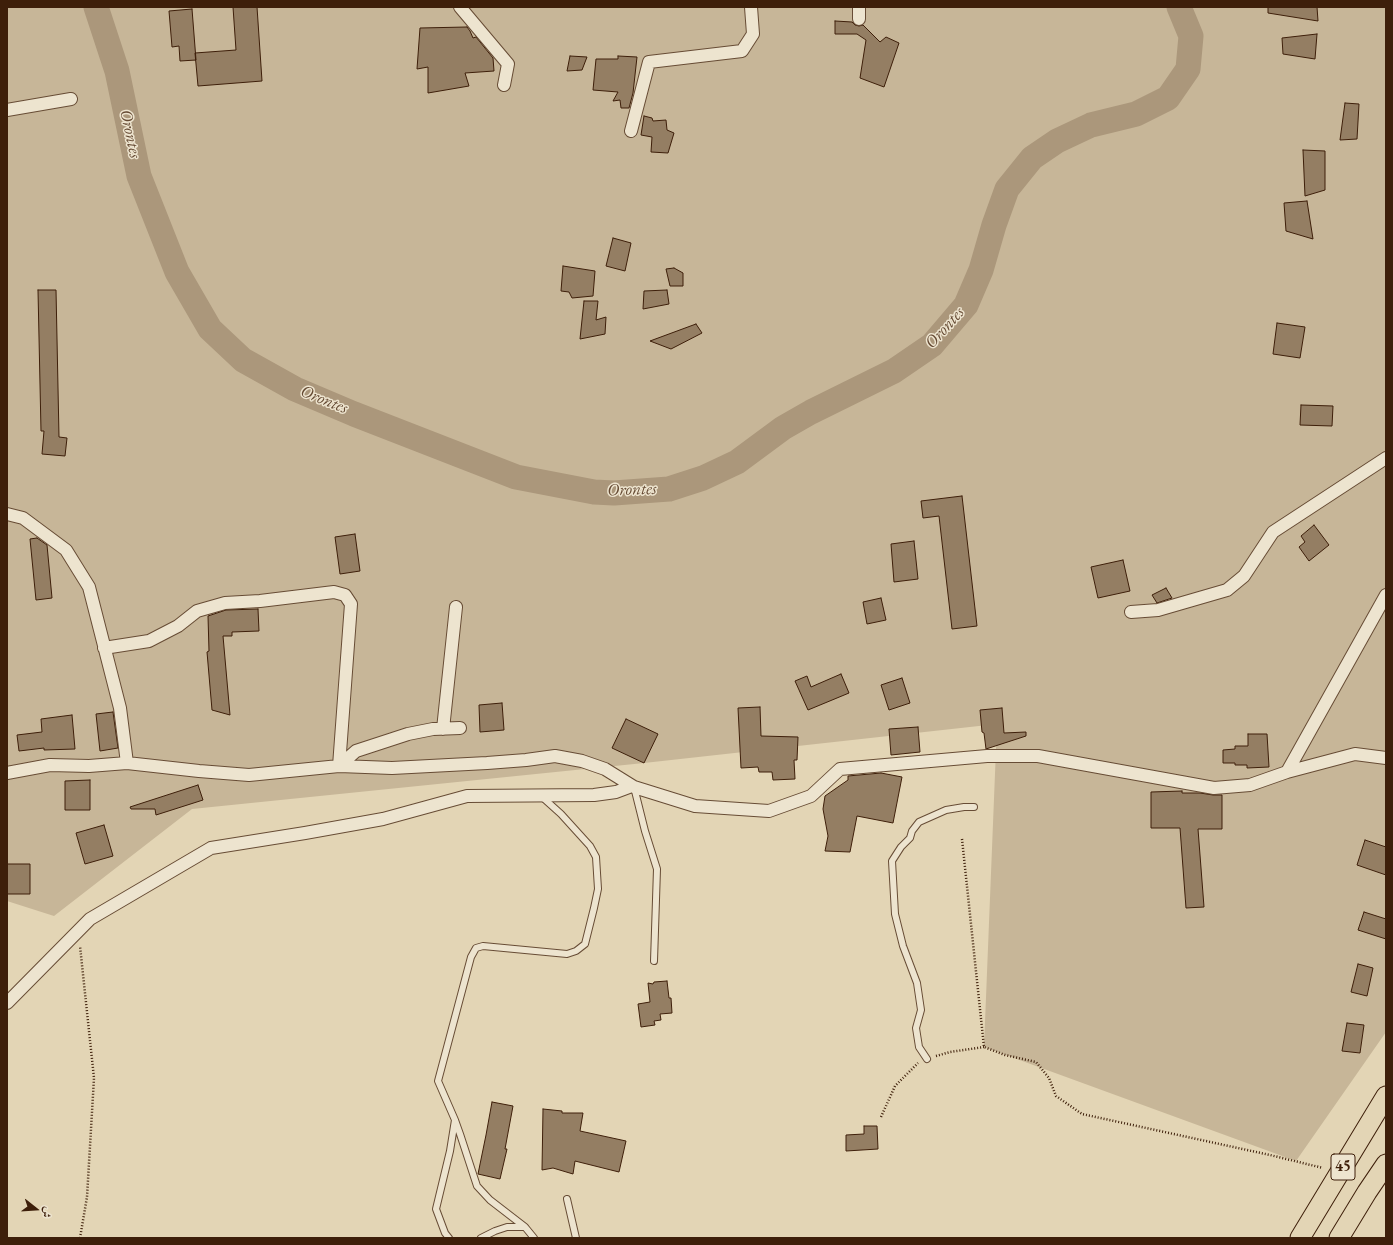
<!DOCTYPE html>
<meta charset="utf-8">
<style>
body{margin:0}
#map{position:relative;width:1393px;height:1245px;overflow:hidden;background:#e3d5b5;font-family:"EB Garamond",Amiri,serif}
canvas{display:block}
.frame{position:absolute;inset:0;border:8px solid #3e1f0a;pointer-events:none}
.north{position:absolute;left:16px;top:1189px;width:40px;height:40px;-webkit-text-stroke:3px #ede4cf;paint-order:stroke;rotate:107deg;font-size:11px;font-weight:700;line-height:16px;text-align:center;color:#3e1f0a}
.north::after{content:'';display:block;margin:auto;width:14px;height:18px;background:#3e1f0a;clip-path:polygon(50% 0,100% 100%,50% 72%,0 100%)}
</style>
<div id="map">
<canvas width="1393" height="1245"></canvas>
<div class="frame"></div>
<div class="north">ش</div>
</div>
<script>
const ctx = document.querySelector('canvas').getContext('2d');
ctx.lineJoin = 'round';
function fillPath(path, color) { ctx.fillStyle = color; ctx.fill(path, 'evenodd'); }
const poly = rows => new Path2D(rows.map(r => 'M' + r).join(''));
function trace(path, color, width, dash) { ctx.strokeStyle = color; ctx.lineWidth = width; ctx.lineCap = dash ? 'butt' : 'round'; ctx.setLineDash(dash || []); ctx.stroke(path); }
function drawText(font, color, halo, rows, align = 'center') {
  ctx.font = font + ' "EB Garamond",serif'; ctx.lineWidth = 3; ctx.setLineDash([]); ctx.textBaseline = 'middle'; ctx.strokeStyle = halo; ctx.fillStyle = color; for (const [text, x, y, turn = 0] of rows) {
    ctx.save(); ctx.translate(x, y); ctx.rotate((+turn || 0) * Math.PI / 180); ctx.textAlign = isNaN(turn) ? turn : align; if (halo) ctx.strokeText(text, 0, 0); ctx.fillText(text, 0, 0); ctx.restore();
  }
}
fillPath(poly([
 [7,7,1386,7,1386,1032,1296,1161,984,1047,997,724,644,763,192,809,54,916,7,901]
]), '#c7b698');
trace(poly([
 [96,7,117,71,139,176,177,272,210,329,243,360,295,389,354,414,516,477,594,492,614,493,669,489,703,478,737,462,783,428,811,412,894,371,932,345,966,305,981,270,994,225,1007,189,1032,158,1057,141,1091,125,1136,114,1168,98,1188,69,1191,36,1179,7]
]), '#ab977b', 25);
const building = poly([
 [233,7,257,7,262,81,198,86,195,53,236,50,233,7],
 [1268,7,1317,7,1318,21,1268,13,1268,7],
 [192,9,196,60,180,61,179,46,172,47,169,11,192,9],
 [835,21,852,22,855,25,859,26,863,25,880,42,886,37,899,43,884,87,860,78,866,40,857,34,835,34,835,21],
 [467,27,470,31,473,38,476,37,493,58,494,71,465,73,469,86,428,93,428,67,417,69,420,28,467,27],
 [1317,34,1315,59,1283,54,1282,38,1317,34],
 [570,56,587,57,582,70,567,71,570,56],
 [618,56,637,57,633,93,629,108,621,108,620,100,613,101,618,92,593,90,596,59,618,59,618,56],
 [1345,103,1359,104,1357,139,1340,140,1345,103],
 [644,116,652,118,653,121,666,120,667,130,674,133,668,153,651,152,652,137,641,135,644,116],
 [1303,150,1325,151,1325,190,1305,196,1303,150],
 [1307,201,1313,239,1286,231,1284,203,1307,201],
 [613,238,631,243,625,271,606,266,613,238],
 [563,266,595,271,593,296,572,298,569,292,561,291,563,266],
 [674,268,683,273,683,286,670,286,666,269,674,268],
 [38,290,56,290,59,437,67,438,65,456,42,454,44,431,41,431,38,290],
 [667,290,669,304,643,309,644,291,667,290],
 [584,301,598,301,596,320,606,317,605,334,580,339,584,301],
 [1277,323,1305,327,1300,358,1273,354,1277,323],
 [696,324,702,333,671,349,650,341,696,324],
 [1301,405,1333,406,1332,426,1300,425,1301,405],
 [962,496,977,626,952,629,939,516,923,518,921,501,962,496],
 [1314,525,1329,545,1309,561,1299,547,1305,542,1301,536,1314,525],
 [355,534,360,571,340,574,335,537,355,534],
 [37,538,47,545,52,598,36,600,30,539,37,538],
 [914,541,918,579,894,582,891,544,914,541],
 [1123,560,1130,591,1098,598,1091,567,1123,560],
 [1166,588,1172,598,1157,603,1152,595,1166,588],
 [881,598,886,620,867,624,863,602,881,598],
 [258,609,259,631,232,632,232,636,223,636,230,715,212,710,207,652,209,651,208,616,226,610,258,609],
 [841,674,849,693,808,710,795,681,807,676,811,687,841,674],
 [902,678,910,703,889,710,881,685,902,678],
 [502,703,504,730,480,732,479,705,502,703],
 [760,707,761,736,798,737,797,760,794,760,795,779,773,780,772,772,759,772,758,767,741,768,738,708,760,707],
 [1002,708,1004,733,1026,732,1026,736,986,749,984,733,982,732,980,710,1002,708],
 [113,712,118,748,100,751,96,714,113,712],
 [72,715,75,749,44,750,44,748,19,751,17,735,42,732,41,719,72,715],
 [626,719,658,734,644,763,612,748,626,719],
 [918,727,920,752,891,755,889,729,918,727],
 [1248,734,1267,734,1269,767,1247,768,1247,765,1235,765,1235,763,1223,763,1223,750,1235,749,1235,746,1248,746,1248,734],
 [881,773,902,777,893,823,857,816,850,852,825,851,828,836,823,809,825,796,848,780,848,776,881,773],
 [90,780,90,810,65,810,65,781,90,780],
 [198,785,203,800,156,815,155,809,131,809,130,807,198,785],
 [1182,791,1182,793,1200,793,1213,795,1222,795,1222,829,1198,829,1204,907,1186,908,1180,828,1151,828,1151,792,1182,791],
 [104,825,113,856,85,864,76,833,104,825],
 [1365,840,1386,847,1386,875,1357,865,1365,840],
 [7,864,30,864,30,894,7,894,7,864],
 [1364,912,1386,919,1386,939,1358,930,1364,912],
 [1358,964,1373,968,1367,996,1351,992,1358,964],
 [667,981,669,998,671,998,672,1013,660,1014,661,1020,654,1021,655,1025,641,1027,638,1004,650,1002,648,983,653,984,654,982,667,981],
 [1347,1023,1364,1025,1360,1053,1342,1051,1347,1023],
 [492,1102,513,1106,505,1149,507,1149,500,1179,478,1174,486,1135,492,1102],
 [543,1109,562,1111,562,1113,583,1113,580,1131,626,1141,619,1172,575,1161,573,1174,553,1168,542,1170,543,1109],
 [864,1126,877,1126,878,1149,846,1151,846,1135,864,1134,864,1126]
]);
fillPath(building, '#947e63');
trace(building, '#3e1f0a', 1);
const service = poly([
 [634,787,645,831,657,869,654,961],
 [927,1059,919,1047,916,1028,921,1010,917,983,903,946,895,914,892,861,901,847,910,838,912,831,919,822,946,810,964,807,974,807],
 [455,1120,460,1134,477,1186,490,1200,525,1227],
 [567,1199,576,1238],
 [449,1238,445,1233,436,1209,450,1151,455,1120,438,1081,471,957,476,948,483,946,567,954,576,951,585,944,594,908,598,889,596,857,590,846,561,814,541,796],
 [481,1238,495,1231,507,1227,525,1227,534,1238]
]);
const minor = poly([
 [460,7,508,64,504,85],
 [859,19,859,7],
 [7,110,71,99],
 [631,131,649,62,742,51,753,34,751,7],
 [7,514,23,518,66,550,89,587,120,708,127,763],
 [1131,612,1158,610,1227,590,1244,576,1273,532,1386,458],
 [104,648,149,641,178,626,197,611,225,603,260,601,334,592,345,595,351,604,339,766],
 [443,729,456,607],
 [339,766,356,751,408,734,433,729,460,728],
 [1287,772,1386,595],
 [7,773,50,765,89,766,127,763,199,771,249,775,339,766,392,768,487,763,526,760,555,756,582,761,605,769,634,787,695,806,769,811,811,796,840,769,987,756,1038,756,1214,788,1250,785,1287,772,1355,754,1386,758],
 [7,1003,90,919,211,848,305,833,383,819,467,796,594,795,616,792,632,786]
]);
const trunk = poly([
 [1300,1238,1386,1096],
 [1339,1238,1367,1192,1386,1164]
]);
trace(service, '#674c35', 8);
trace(minor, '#674c35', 14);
trace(trunk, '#3e1f0a', 21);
trace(poly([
 [962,839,984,1047,1005,1055,1036,1062,1049,1078,1056,1096,1082,1114,1270,1155,1323,1168],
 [936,1056,950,1052,984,1047],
 [881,1117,895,1086,918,1063],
 [80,1238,87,1197,94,1078,80,946]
]), '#3e1f0a', 2.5, [1, 2]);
trace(service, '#ede4cf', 6);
trace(minor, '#ede4cf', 12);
trace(trunk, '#e3d5b5', 19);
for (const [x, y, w] of [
 [1343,1167,24]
]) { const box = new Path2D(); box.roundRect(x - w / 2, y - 13, w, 26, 3); ctx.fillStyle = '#ede4cf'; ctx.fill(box); trace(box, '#3e1f0a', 1); }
drawText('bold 15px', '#3e1f0a', null, [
 ["45",1343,1167]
]);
drawText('italic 17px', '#644932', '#ede4cf', [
 ["Orontes",130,134,78],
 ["Orontes",945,328,-48],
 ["Orontes",324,400,22],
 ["Orontes",632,490,-2]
]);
</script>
